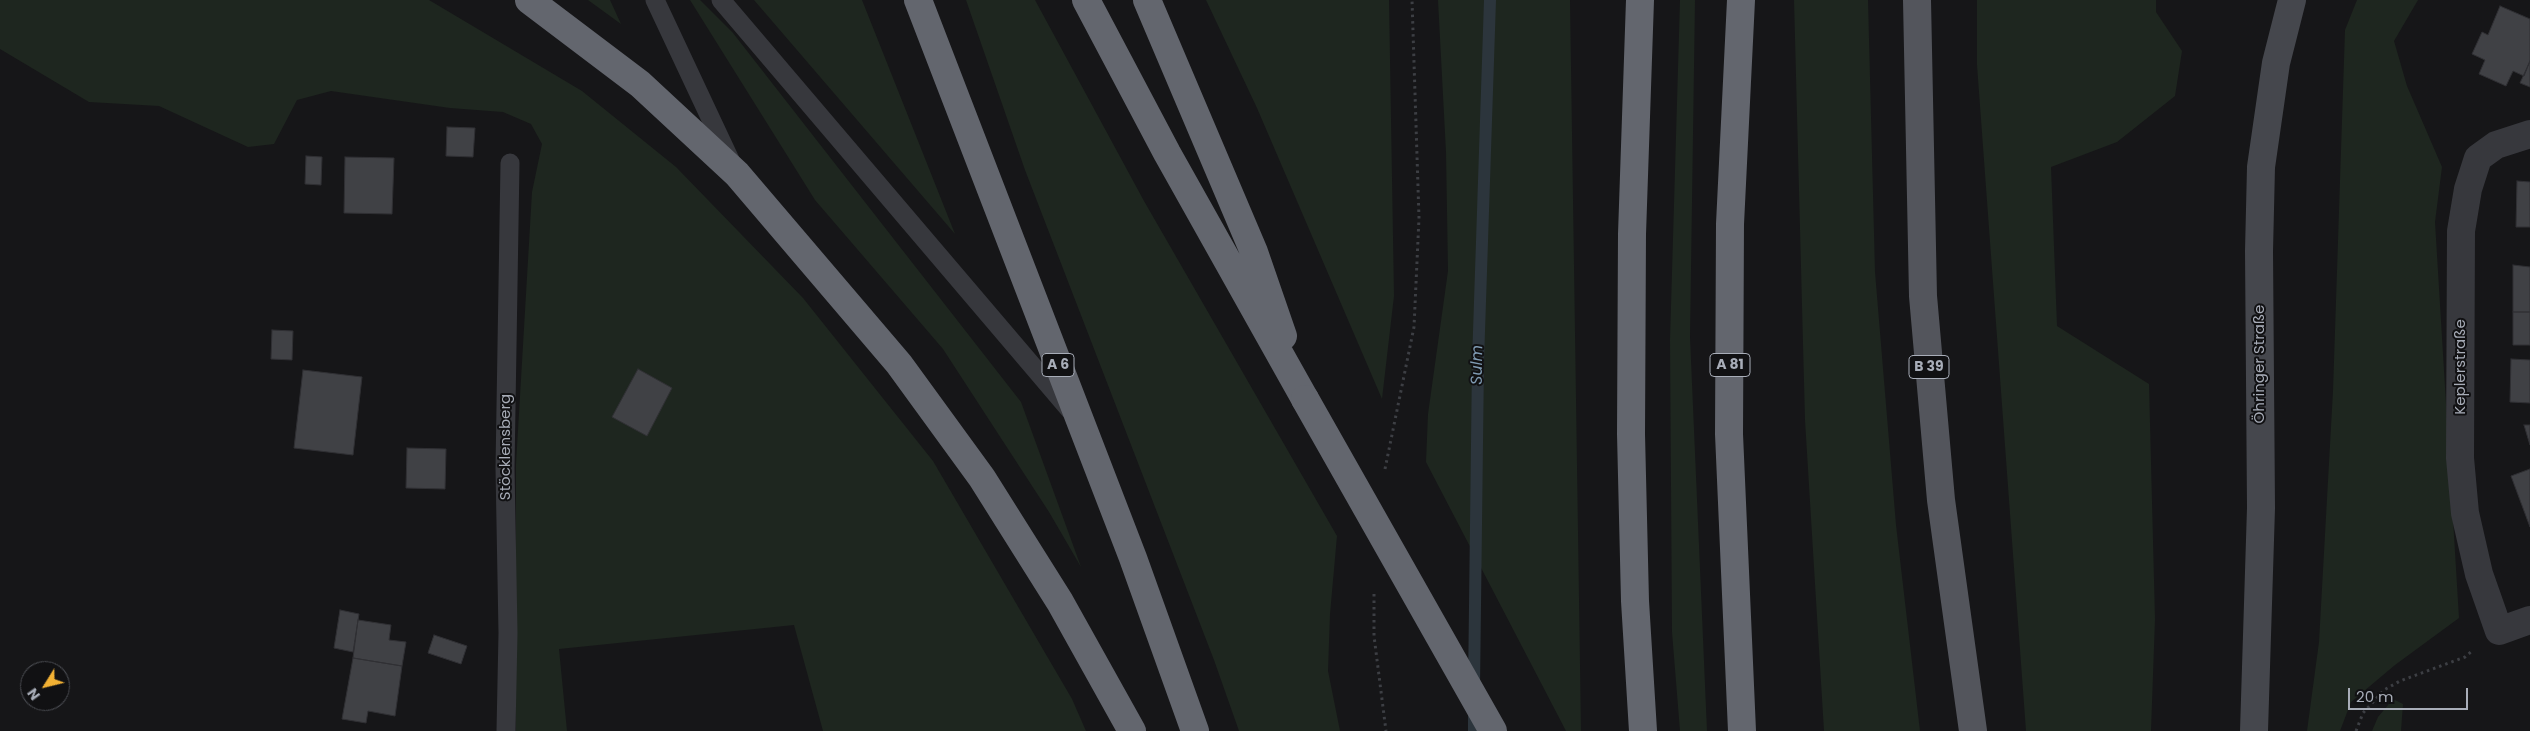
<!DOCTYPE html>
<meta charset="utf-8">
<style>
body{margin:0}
#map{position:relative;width:2530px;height:731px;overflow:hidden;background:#161618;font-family:Poppins,sans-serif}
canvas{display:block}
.north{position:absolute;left:20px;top:661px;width:50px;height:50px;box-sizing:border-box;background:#111113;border:1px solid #4d4f55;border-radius:50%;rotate:234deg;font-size:14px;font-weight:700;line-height:20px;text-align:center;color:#a8adb8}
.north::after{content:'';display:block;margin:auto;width:18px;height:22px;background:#f2b134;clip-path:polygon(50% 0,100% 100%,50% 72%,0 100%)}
.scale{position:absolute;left:2348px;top:688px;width:120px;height:22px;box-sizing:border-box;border:2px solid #a8adb8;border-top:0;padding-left:6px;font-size:15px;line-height:18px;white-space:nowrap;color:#a8adb8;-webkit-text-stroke:4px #111113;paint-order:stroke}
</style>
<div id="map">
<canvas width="2530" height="731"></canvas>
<div class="north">N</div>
<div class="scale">20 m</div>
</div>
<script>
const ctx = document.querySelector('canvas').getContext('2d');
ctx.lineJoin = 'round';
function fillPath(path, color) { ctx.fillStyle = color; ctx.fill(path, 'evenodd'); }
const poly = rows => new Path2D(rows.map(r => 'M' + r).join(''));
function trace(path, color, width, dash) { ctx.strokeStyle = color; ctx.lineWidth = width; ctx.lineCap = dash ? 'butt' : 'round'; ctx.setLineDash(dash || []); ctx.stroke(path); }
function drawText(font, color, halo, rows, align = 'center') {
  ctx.font = font + ' Poppins,sans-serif'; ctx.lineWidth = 4; ctx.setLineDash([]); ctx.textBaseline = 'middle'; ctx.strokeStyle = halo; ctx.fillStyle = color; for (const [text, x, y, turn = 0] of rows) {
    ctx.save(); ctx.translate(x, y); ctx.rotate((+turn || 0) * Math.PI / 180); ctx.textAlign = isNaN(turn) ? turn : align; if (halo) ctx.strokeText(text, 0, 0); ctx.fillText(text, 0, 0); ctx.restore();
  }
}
fillPath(poly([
 [0,0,429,0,582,91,676,167,803,298,933,461,1072,699,1086,731,823,731,794,625,559,649,567,731,516,731,516,464,532,192,542,144,531,124,503,112,450,108,331,91,297,100,274,144,248,147,159,106,89,102,0,49],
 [588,0,610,0,621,24],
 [690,0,700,0,733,33,1021,402,1081,567,1049,512,943,349,815,200],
 [754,0,862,0,955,234],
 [966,0,1035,0,1144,201,1337,536,1330,614,1328,671,1340,731,1239,731,1214,660,1025,170],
 [1206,0,1389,0,1394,296,1382,399,1257,108],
 [1438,0,1570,0,1581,731,1566,731,1426,462,1428,414,1448,271,1446,152],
 [1680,0,1695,0,1690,337,1707,731,1680,731,1672,632,1670,340],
 [1794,0,1868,0,1875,272,1896,525,1920,731,1824,731,1805,420],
 [1977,0,2156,0,2156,12,2182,51,2175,96,2117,142,2051,167,2057,326,2149,384,2155,619,2151,731,2026,731,1977,65],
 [2357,0,2418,0,2394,41,2407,86,2442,167,2435,222,2459,618,2395,665,2351,702,2340,731,2307,731,2319,642,2333,391,2345,30],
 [2393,699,2403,704,2401,731,2372,731,2378,717]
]), '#1e261f');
trace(poly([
 [1474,687,1478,362,1490,0],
 [1474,731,1474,710]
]), '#2c353c', 12);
const building = poly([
 [2500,6,2530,19,2530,61,2524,76,2513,71,2506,86,2479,74,2485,60,2472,54,2482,32,2488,35,2500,6],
 [2530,61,2530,87,2520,83,2530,61],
 [447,127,475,128,473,157,446,156,447,127],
 [306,156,322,157,321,185,305,184,306,156],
 [345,157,394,158,392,214,344,213,345,157],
 [2517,181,2530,182,2530,227,2516,227,2517,181],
 [2513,265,2530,267,2530,312,2513,312,2513,265],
 [2513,312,2530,312,2530,345,2513,345,2513,312],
 [272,330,293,331,292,360,271,359,272,330],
 [2511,359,2530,360,2530,403,2510,402,2511,359],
 [638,369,672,388,647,436,612,417,638,369],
 [303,370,362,377,353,455,294,448,303,370],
 [2524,425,2530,425,2530,445,2524,425],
 [407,448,446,449,445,489,406,488,407,448],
 [2530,469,2530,527,2511,476,2530,469],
 [340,610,359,614,353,652,334,648,340,610],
 [358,620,391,625,389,640,406,642,402,666,353,658,358,620],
 [434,635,467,646,461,664,428,653,434,635],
 [353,658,402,666,395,716,368,711,366,723,342,719,353,658]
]);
fillPath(building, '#404145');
trace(building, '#303034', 1);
trace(poly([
 [1385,469,1414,327,1419,218,1412,0],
 [1374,594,1374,636,1386,731],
 [2356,731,2363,713,2384,690,2400,681,2465,657,2472,651]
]), '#3d3f44', 3, [2.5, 4]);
trace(poly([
 [655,0,732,164],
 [721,0,1070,410],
 [506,731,508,633,505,468,510,163]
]), '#37383d', 19);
trace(poly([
 [2530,134,2496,145,2478,158,2468,189,2461,231,2460,458,2465,513,2479,574,2499,631,2530,620]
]), '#37383d', 28);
trace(poly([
 [2254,731,2261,508,2259,251,2261,167,2276,63,2292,0]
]), '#45474d', 28);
trace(poly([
 [1917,0,1923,296,1941,500,1973,731]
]), '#53555c', 28);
trace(poly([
 [529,0,640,84,737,174,899,364,982,478,1060,602,1132,731],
 [918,0,1133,558,1195,731],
 [1086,0,1167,153,1305,399],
 [1147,0,1254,252,1283,336],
 [1640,0,1632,234,1631,434,1635,601,1643,731],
 [1741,0,1730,224,1729,434,1742,731]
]), '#63666e', 28);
trace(poly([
 [1305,399,1493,731]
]), '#63666e', 28);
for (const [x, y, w] of [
 [1058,365,32],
 [1730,365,40],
 [1929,367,40]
]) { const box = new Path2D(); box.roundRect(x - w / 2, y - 11.5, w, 23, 4); ctx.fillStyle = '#111113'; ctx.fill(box); trace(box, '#a8adb8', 1); }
drawText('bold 14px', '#a8adb8', null, [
 ["A 6",1058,365],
 ["A 81",1730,365],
 ["B 39",1929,367]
]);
drawText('15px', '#a8adb8', '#111113', [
 ["Öhringer Straße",2260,364,-90],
 ["Keplerstraße",2461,367,-90],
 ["Stöcklensberg",506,447,-90]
]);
drawText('italic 16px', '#7f9bb3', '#111113', [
 ["Sulm",1478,365,-89]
]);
</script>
